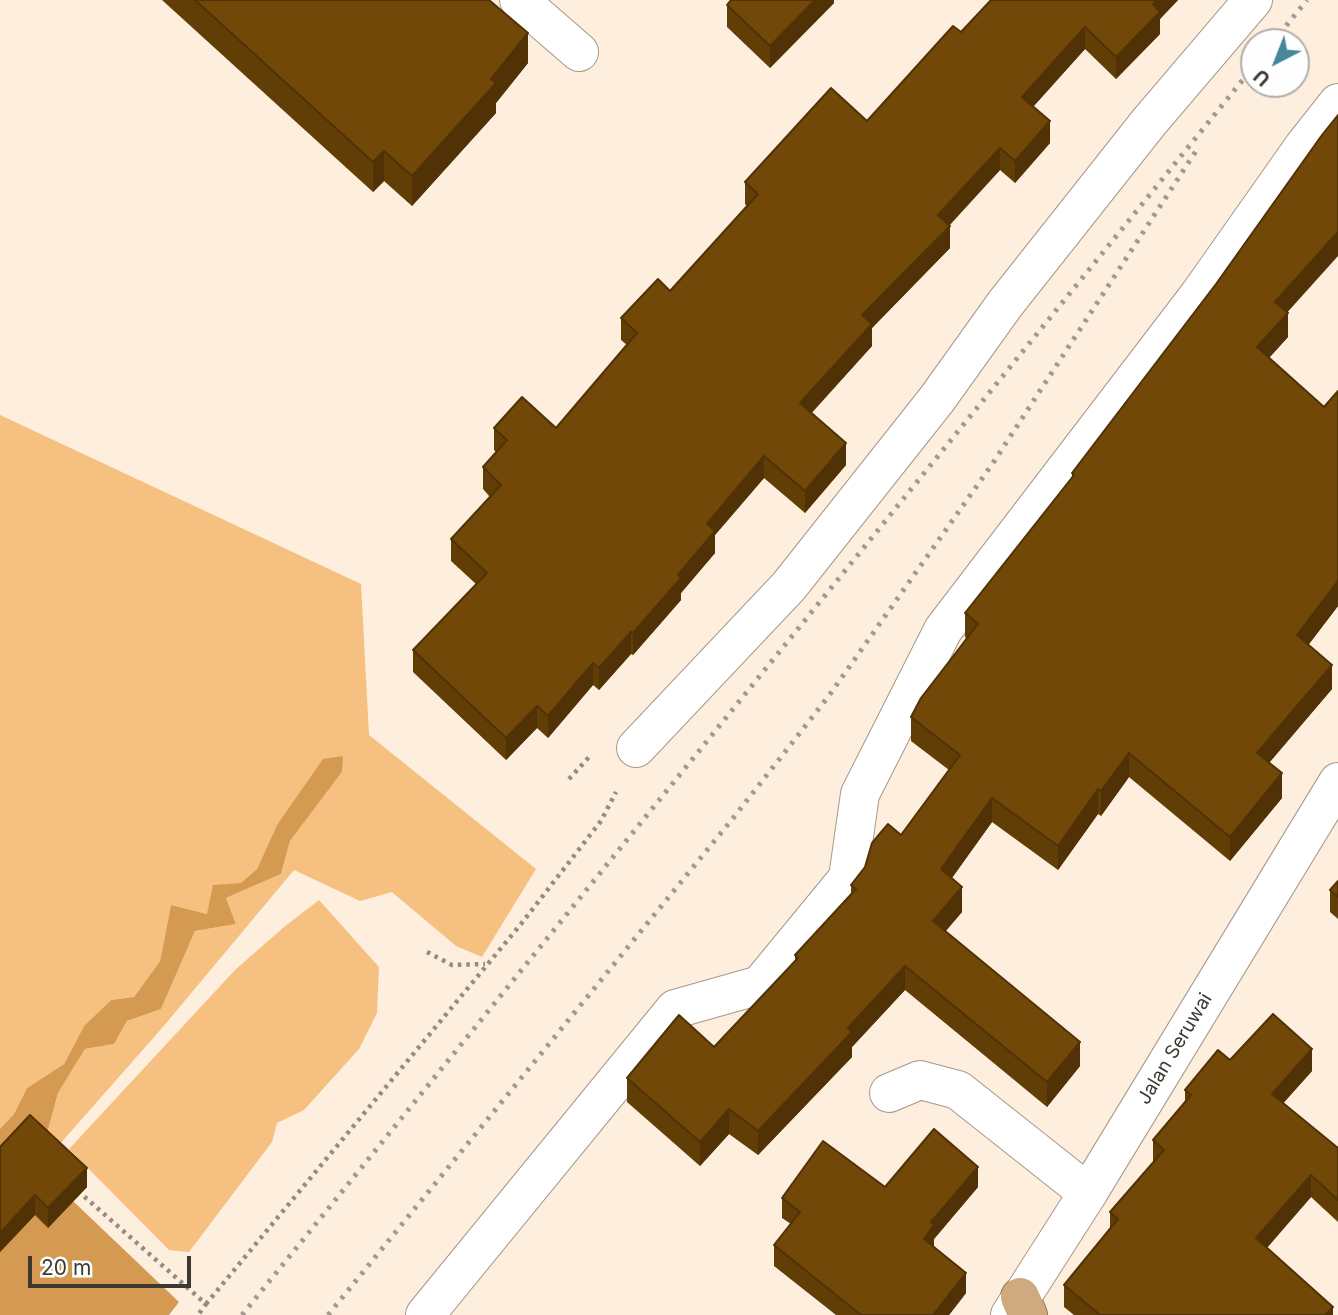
<!DOCTYPE html>
<style>
body{margin:0}
#map{position:relative;width:1338px;height:1315px;overflow:hidden;background:#fdeede;font-family:Inter,sans-serif}
canvas{display:block}
.north{position:absolute;left:1240px;top:28px;width:70px;height:70px;box-sizing:border-box;background:#fefefe;border:2px solid #b1afac;border-radius:50%;rotate:222deg;font-size:19px;font-weight:700;line-height:28px;text-align:center;color:#3e3832}
.north::after{content:'';display:block;margin:auto;width:24px;height:32px;background:#46879a;clip-path:polygon(50% 0,100% 100%,50% 72%,0 100%)}
.scale{position:absolute;left:28px;top:1256px;width:163px;height:32px;box-sizing:border-box;border:4px solid #3e3832;border-top:0;padding-left:9px;font-size:21px;line-height:24px;white-space:nowrap;color:#3e3832;-webkit-text-stroke:5px #fefefe;paint-order:stroke}
</style>
<div id="map">
<canvas width="1338" height="1315"></canvas>
<div class="north">U</div>
<div class="scale">20 m</div>
</div>
<script>
const ctx = document.querySelector('canvas').getContext('2d');
ctx.lineJoin = 'round';
function fillPath(path, color) { ctx.fillStyle = color; ctx.fill(path, 'evenodd'); }
const poly = rows => new Path2D(rows.map(r => 'M' + r).join(''));
function trace(path, color, width, dash) { ctx.strokeStyle = color; ctx.lineWidth = width; ctx.lineCap = dash ? 'butt' : 'round'; ctx.setLineDash(dash || []); ctx.stroke(path); }
function drawText(font, color, halo, rows, align = 'center') {
  ctx.font = font + ' Inter,sans-serif'; ctx.lineWidth = 7; ctx.setLineDash([]); ctx.textBaseline = 'middle'; ctx.strokeStyle = halo; ctx.fillStyle = color; for (const [text, x, y, turn = 0] of rows) {
    ctx.save(); ctx.translate(x, y); ctx.rotate((+turn || 0) * Math.PI / 180); ctx.textAlign = isNaN(turn) ? turn : align; if (halo) ctx.strokeText(text, 0, 0); ctx.fillText(text, 0, 0); ctx.restore();
  }
}
fillPath(poly([
 [0,415,361,584,369,735,536,869,482,957,456,946,392,892,360,901,294,870,162,1028,0,1212,0,1195,48,1130,58,1093,85,1049,114,1044,127,1021,161,1009,195,931,236,924,226,898,281,874,290,841,342,772,277,825,257,869,207,914,171,905,160,961,134,997,111,1000,84,1026,64,1064,27,1088,14,1114,0,1129],
 [319,900,379,967,377,1013,359,1049,304,1110,277,1123,272,1142,189,1252,169,1250,69,1149,235,970,284,927]
]), '#f6c081');
fillPath(poly([
 [343,756,342,772,290,841,281,874,226,898,236,924,195,931,161,1009,127,1021,114,1044,85,1049,58,1093,48,1130,0,1195,0,1129,14,1114,27,1088,64,1064,84,1026,111,1000,134,997,160,961,171,905,207,914,213,885,241,883,257,869,277,825,323,759],
 [54,1183,179,1302,169,1315,0,1315,0,1244]
]), '#d59a51');
const minor = poly([
 [519,0,579,52],
 [636,748,789,586,937,399,1005,304,1149,122,1253,0],
 [889,1093,920,1080,958,1090,1088,1193],
 [425,1315,675,1009,760,985,848,878,860,794,943,630,1199,295,1304,146,1338,103]
]);
const tertiary = poly([
 [1010,1315,1088,1193,1338,782]
]);
const trunk = poly([
 [1020,1297,1028,1315]
]);
trace(minor, '#a6988a', 40);
trace(tertiary, '#a6988a', 40);
trace(trunk, '#94744f', 40);
trace(poly([
 [569,779,590,756],
 [427,952,452,965,485,964],
 [78,1191,206,1304,198,1315],
 [206,1304,521,924,601,821,616,792]
]), '#958b80', 4.5, [3.5, 5]);
trace(minor, '#fff', 38);
trace(tertiary, '#fff', 38);
trace(trunk, '#cfaa7e', 38);
trace(poly([
 [1273,42,1307,0],
 [242,1315,1254,66],
 [328,1315,734,817,828,697,993,463,1196,151]
]), '#a4998e', 5, [3.5, 7]);
fillPath(poly([
 [162,0,489,0,528,63,496,103,496,113,412,206,384,181,373,192],
 [834,0,834,3,770,68,727,27,727,5],
 [991,0,1178,0,1160,19,1160,34,1116,79,1085,49,1033,107,1050,143,1015,183,1000,170,949,226,950,248,872,328,872,346,811,413,846,465,805,513,764,478,715,535,715,553,681,593,681,600,633,655,631,654,599,690,593,685,548,738,537,728,506,760,413,672,413,650,476,584,451,561,451,539,490,497,483,489,483,467,496,452,494,450,494,428,556,428,627,345,621,340,621,318,670,291,747,206,745,204,745,182,867,121,961,32],
 [1287,312,1288,337,1269,358,1324,407,1338,391,1338,606,1308,645,1332,689,1269,763,1282,798,1230,861,1129,777,1101,816,1098,814,1058,870,992,822,952,878,962,912,946,931,1080,1066,1047,1107,905,990,852,1047,852,1057,758,1155,729,1134,700,1166,627,1102,627,1078,714,1047,795,961,795,955,851,895,851,885,901,835,949,770,911,741,911,717,966,638,965,637,965,613,1072,478,1072,473],
 [1338,881,1338,919,1330,912,1330,890],
 [1230,1060,1312,1071,1283,1103,1338,1148,1338,1222,1311,1197,1267,1248,1333,1315,1074,1315,1064,1307,1064,1285,1110,1229,1110,1212,1153,1162,1153,1140,1185,1103,1185,1090],
 [0,1147,87,1187,48,1228,35,1215,0,1252],
 [885,1187,978,1187,934,1239,934,1245,933,1246,966,1293,949,1315,836,1315,774,1266,774,1245,791,1224,782,1218,782,1198]
]), '#623e07');
fillPath(poly([
 [815,0,834,0,834,3,770,68,770,46],
 [1157,0,1178,0,1160,19,1160,34,1116,79,1116,57,1153,4],
 [1085,27,1085,49,1022,119,1022,97],
 [528,33,528,63,496,103,496,113,412,206,412,176],
 [1050,121,1050,143,1015,183,1015,161],
 [1000,148,1000,170,938,237,938,215],
 [384,151,384,181,373,192,373,162],
 [950,226,950,248,872,328,872,346,800,426,800,403,862,315],
 [1338,232,1338,256,1275,326,1275,302],
 [1288,313,1288,337,1257,371,1257,347],
 [846,443,846,465,805,513,805,491],
 [764,456,764,478,715,535,715,553,681,593,681,600,633,655,633,633,678,575,707,524],
 [1338,581,1338,606,1297,660,1297,635],
 [631,632,631,654,599,690,599,668],
 [593,663,593,685,548,738,548,716],
 [1332,665,1332,689,1257,777,1257,753],
 [537,706,537,728,506,760,506,738],
 [1129,753,1129,777,1101,816,1101,791],
 [1282,773,1282,798,1230,861,1230,837],
 [1098,789,1098,814,1058,870,1058,846],
 [992,798,992,822,941,893,941,869],
 [962,887,962,912,933,945,933,921],
 [905,966,905,990,852,1047,852,1057,758,1155,758,1131,848,1028],
 [1080,1042,1080,1066,1047,1107,1047,1082],
 [1312,1049,1312,1071,1272,1116,1272,1094],
 [729,1109,729,1134,700,1166,700,1142],
 [978,1167,978,1187,934,1239,934,1245,924,1259,924,1239,931,1222],
 [87,1168,87,1187,48,1228,48,1208],
 [1311,1175,1311,1197,1256,1260,1256,1238],
 [35,1195,35,1215,0,1252,0,1233],
 [966,1273,966,1293,949,1315,933,1315],
 [1333,1307,1333,1315,1325,1315]
]), '#503206');
const building = poly([
 [195,0,489,0,528,33,491,79,496,83,412,176,384,151,373,162,195,0],
 [731,0,815,0,770,46,727,5,731,0],
 [991,0,1157,0,1153,4,1160,12,1116,57,1085,27,1022,97,1050,121,1015,161,1000,148,938,215,950,226,862,315,872,324,800,403,846,443,805,491,764,456,707,524,715,531,678,575,681,578,633,633,631,632,599,668,593,663,548,716,537,706,506,738,413,650,487,573,451,539,501,485,483,467,507,440,494,428,522,397,556,428,637,333,621,318,658,279,670,291,758,194,745,182,831,88,867,121,953,26,961,32,991,0],
 [1338,115,1338,232,1275,302,1288,313,1257,347,1324,407,1338,391,1338,581,1297,635,1332,665,1257,753,1282,773,1230,837,1129,753,1101,791,1098,789,1058,846,992,798,941,869,962,887,933,921,1080,1042,1047,1082,905,966,848,1028,852,1032,758,1131,729,1109,700,1142,627,1078,679,1015,714,1047,798,958,795,955,856,889,851,885,865,867,872,843,888,824,901,835,960,755,911,717,921,698,978,624,965,613,1074,475,1072,473,1216,284,1322,135,1338,115],
 [1338,881,1338,897,1330,890,1338,881],
 [1273,1014,1312,1049,1272,1094,1338,1148,1338,1200,1311,1175,1256,1238,1333,1307,1325,1315,1100,1315,1064,1285,1118,1219,1110,1212,1164,1150,1153,1140,1191,1095,1185,1090,1218,1050,1230,1060,1273,1014],
 [30,1115,87,1168,48,1208,35,1195,0,1233,0,1147,30,1115],
 [934,1129,978,1167,931,1222,934,1225,924,1239,966,1273,933,1315,861,1315,774,1245,800,1212,782,1198,823,1141,885,1187,934,1129]
]);
fillPath(building, '#724808');
trace(building, '#503206', 2);
drawText('19px', '#3e3832', '#fefefe', [
 ["Jalan Seruwai",1175,1049,-59]
]);
</script>
